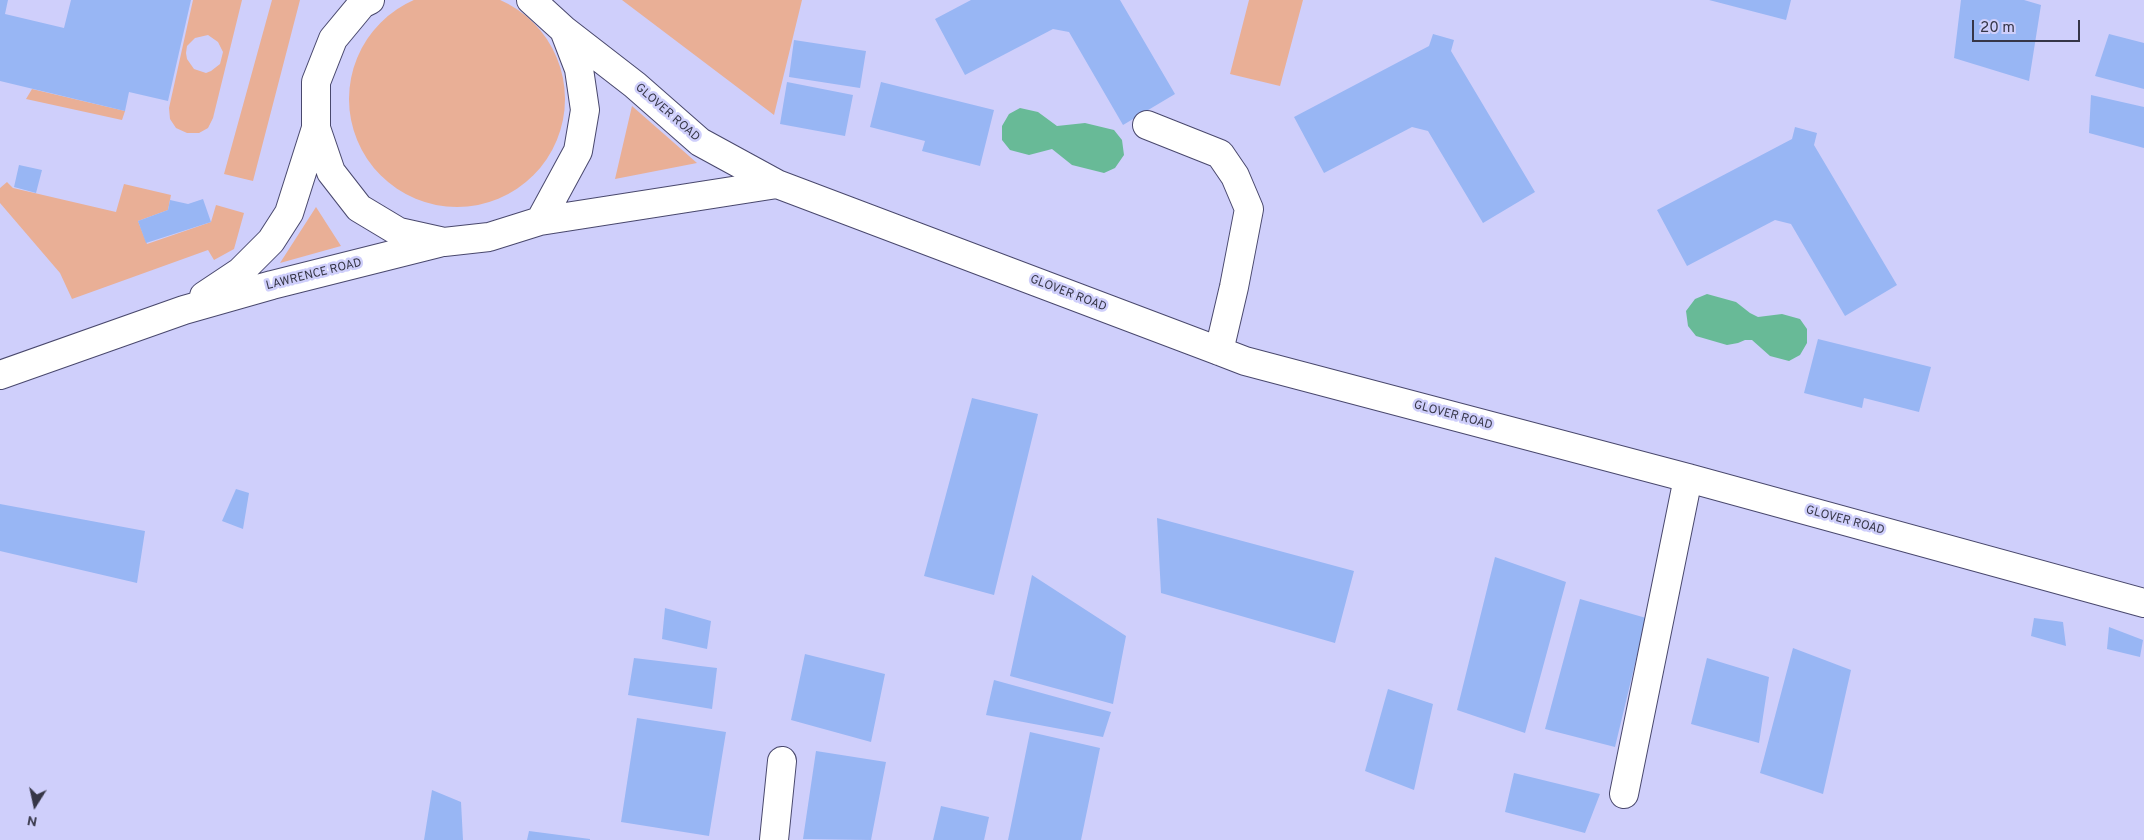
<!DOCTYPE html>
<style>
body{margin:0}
#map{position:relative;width:2144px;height:840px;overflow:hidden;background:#cfcffb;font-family:Overpass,sans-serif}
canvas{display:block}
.north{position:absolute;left:10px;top:780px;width:50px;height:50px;-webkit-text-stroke:4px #cfcffb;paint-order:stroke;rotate:190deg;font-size:14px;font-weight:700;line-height:20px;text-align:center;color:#363647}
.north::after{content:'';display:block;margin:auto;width:18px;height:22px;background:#363647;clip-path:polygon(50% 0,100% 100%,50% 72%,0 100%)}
.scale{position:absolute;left:1972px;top:20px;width:108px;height:22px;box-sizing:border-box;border:2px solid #363647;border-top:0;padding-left:6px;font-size:15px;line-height:18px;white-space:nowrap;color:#363647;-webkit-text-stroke:4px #cfcffb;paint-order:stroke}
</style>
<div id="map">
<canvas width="2144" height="840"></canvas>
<div class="north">N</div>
<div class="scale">20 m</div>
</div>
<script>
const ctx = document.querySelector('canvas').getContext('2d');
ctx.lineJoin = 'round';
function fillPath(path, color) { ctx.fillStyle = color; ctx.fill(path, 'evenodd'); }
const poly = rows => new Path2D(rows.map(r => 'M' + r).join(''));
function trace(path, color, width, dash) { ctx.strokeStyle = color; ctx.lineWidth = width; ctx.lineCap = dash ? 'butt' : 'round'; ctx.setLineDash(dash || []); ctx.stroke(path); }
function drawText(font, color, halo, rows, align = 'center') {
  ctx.font = font + ' Overpass,sans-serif'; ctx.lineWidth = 5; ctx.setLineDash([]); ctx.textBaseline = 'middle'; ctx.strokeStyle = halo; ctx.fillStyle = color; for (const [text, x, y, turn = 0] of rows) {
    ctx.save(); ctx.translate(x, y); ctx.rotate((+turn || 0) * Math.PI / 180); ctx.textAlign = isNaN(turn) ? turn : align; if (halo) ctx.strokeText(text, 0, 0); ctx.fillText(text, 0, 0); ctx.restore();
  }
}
fillPath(poly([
 '349 99a108 108 0 1 1 216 0a108 108 0 1 1-216 0Z',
 [193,0,242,0,213,118,208,128,199,133,187,133,176,128,170,119,169,108],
 [208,35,218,42,223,52,220,64,211,71,206,73,194,69,187,59,186,53,187,46,195,38],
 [272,0,300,0,253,181,224,174],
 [622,0,802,0,774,115],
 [1249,0,1303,0,1280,86,1230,74],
 [32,89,125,111,122,120,26,99],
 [632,106,697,163,615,179],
 [7,182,13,188,116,212,124,184,171,195,168,210,138,221,147,244,211,222,216,205,244,213,234,249,214,260,208,250,72,299,60,273,0,203,0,188],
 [316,207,341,246,280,263]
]), '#e9af96');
fillPath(poly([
 [1020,108,1038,112,1057,126,1085,123,1114,130,1122,140,1124,155,1115,168,1104,173,1072,165,1052,149,1029,155,1010,150,1002,140,1002,126,1009,114],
 [1707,294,1736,302,1750,313,1758,317,1782,314,1800,319,1807,329,1807,343,1800,355,1789,361,1770,356,1752,340,1745,340,1738,343,1727,345,1696,336,1688,326,1686,311,1695,299]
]), '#68ba97');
fillPath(poly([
 [0,0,8,0,5,14,64,28,71,0,191,0,168,101,129,92,125,111,0,81],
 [971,0,1120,0,1175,94,1123,125,1069,32,1053,29,965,75,935,19],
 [1709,0,1791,0,1786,20],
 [1961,0,2024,0,2041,5,2029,81,1954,58],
 [1433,34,1454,40,1451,51,1535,192,1483,223,1428,131,1412,127,1324,173,1294,117,1429,46],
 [2109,34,2144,43,2144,89,2095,76],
 [794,40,866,51,860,88,789,77],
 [787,82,853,95,845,136,780,124],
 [881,82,994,110,980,166,922,151,925,141,870,127],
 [2091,95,2144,107,2144,148,2089,133],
 [1795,127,1817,133,1814,145,1897,285,1845,316,1791,224,1775,220,1687,266,1657,210,1792,139],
 [19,165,42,170,36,193,14,187],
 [203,199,211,222,146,243,138,221,168,210,170,200,188,204],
 [1818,339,1931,367,1919,412,1864,398,1862,408,1804,393],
 [972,398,1038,414,994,595,924,576],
 [236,489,249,493,243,529,222,521],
 [0,504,145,531,137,583,0,551],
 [1157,518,1354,571,1335,643,1161,593],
 [1495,557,1566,582,1525,733,1457,710],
 [1032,575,1126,636,1113,704,1010,676],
 [1580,599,1646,618,1615,747,1545,729],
 [665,608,711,621,707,649,662,639],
 [2034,618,2063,622,2066,646,2031,636],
 [2109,627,2143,640,2140,657,2107,649],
 [1793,648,1851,670,1823,794,1760,773],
 [805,654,885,674,871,742,791,720],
 [634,658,717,668,712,709,628,695],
 [1707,658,1769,677,1759,743,1691,724],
 [994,680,1111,712,1103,737,986,715],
 [1388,689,1433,704,1414,790,1365,771],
 [637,718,726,732,709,836,621,822],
 [1030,732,1100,748,1081,840,1008,840],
 [816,751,886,762,871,840,803,839],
 [1514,773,1600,794,1585,833,1505,812],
 [432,790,461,802,463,840,424,840],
 [941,806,989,817,984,840,933,840],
 [529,831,590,839,590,840,527,840]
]), '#98b6f4');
const minor = poly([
 [370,0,362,4,333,39,316,82,316,128,331,172,359,208,399,232,444,242,489,237,540,221,578,151,585,110,579,69,564,30,531,0],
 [564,30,635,85,700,142,777,184,1219,351,1245,361,1688,478,2144,603],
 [1147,125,1220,154,1235,176,1249,209,1234,287,1219,351],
 [540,221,777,184],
 [204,296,240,272,271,241,289,213,316,128],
 [0,375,184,310,272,285,439,243],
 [1624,794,1688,478],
 [774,840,782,761]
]);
trace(minor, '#49486d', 30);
trace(minor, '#fff', 28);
drawText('12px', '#363647', '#cfcffb', [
 ["GLOVER ROAD",667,113,41],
 ["LAWRENCE ROAD",314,275,-14],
 ["GLOVER ROAD",1068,294,21],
 ["GLOVER ROAD",1453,416,15],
 ["GLOVER ROAD",1845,521,15]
]);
</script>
